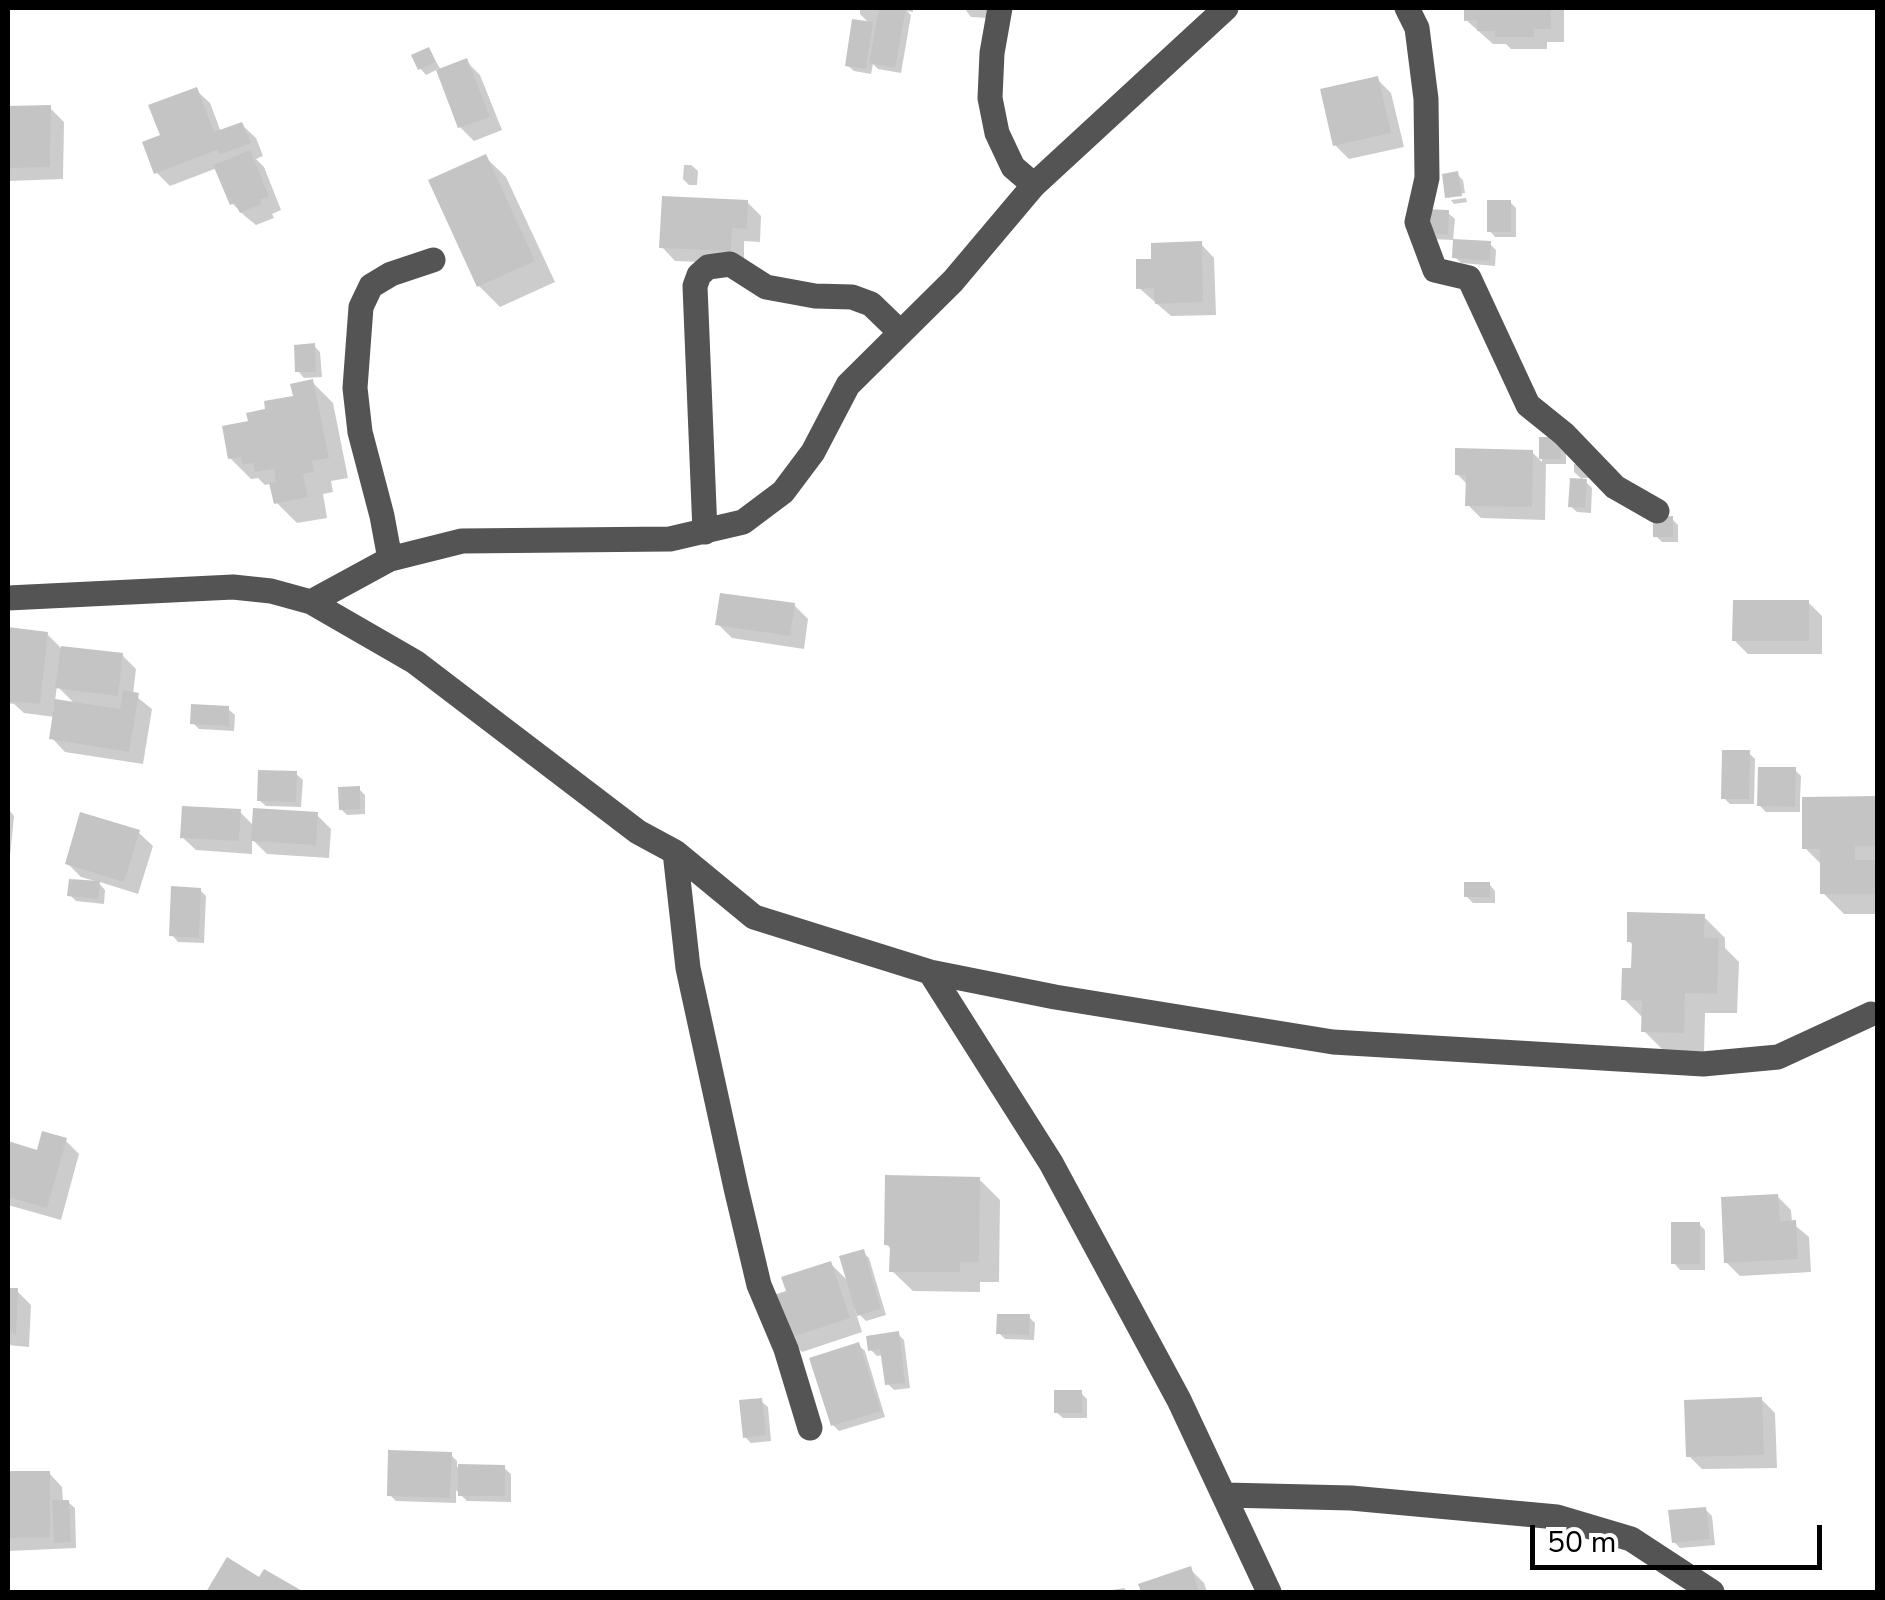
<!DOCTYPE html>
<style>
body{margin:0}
#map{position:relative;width:1885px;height:1600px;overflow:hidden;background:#fff;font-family:"Nunito Sans",sans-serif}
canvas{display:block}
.frame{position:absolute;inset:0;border:10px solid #000;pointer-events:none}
.scale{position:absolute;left:1530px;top:1525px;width:292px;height:45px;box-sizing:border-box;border:5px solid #000;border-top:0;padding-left:12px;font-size:30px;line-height:35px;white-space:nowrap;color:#000;-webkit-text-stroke:8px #fff;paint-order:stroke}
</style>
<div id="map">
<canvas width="1885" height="1600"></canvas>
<div class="frame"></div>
<div class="scale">50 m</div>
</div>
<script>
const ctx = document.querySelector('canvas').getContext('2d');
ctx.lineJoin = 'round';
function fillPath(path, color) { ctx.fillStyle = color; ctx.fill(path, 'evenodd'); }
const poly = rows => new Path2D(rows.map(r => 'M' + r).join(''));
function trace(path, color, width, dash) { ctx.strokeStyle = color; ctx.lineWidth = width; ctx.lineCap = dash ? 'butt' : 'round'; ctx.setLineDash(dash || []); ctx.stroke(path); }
fillPath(poly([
 [860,8,913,8,913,12,907,11,911,15,901,73,878,69,873,64,871,74,854,71,847,65,871,25,860,14],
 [964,8,987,8,987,18,971,17],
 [1466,8,1564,8,1564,42,1547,42,1547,49,1511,49,1506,44,1493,44,1466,20],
 [429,50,441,70,466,61,480,75,502,130,474,141,460,127,438,69,426,75,420,68],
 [1377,79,1391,93,1404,147,1349,159,1335,145],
 [196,90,210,103,221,132,242,125,256,138,263,156,256,159,264,167,281,210,272,214,274,218,256,225,246,217,232,203,217,168,170,186,156,172,163,136],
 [8,108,50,108,64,122,63,179,8,181],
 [485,157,506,177,555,282,500,307,479,286],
 [684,165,691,165,698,171,697,185,689,185,683,179],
 [1457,174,1463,180,1465,193,1449,195,1449,199,1448,197],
 [1466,198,1467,202,1454,204,1451,200],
 [747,202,761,216,760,242,744,241,744,264,675,261,662,247],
 [1510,202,1516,208,1516,237,1495,237,1489,230],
 [1448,213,1455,219,1453,240,1431,239],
 [1201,244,1214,258,1216,315,1171,316,1139,288,1154,261],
 [1490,244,1496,250,1495,266,1461,263,1455,257],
 [314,346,320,352,322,377,304,378,298,371],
 [312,382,333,403,348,478,331,481,333,492,323,494,327,518,297,523,276,502,270,484,265,485,258,478,251,479,230,458,251,423,296,398],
 [1542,439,1566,446,1566,464,1546,464,1545,520,1481,518,1468,505,1468,485,1457,474,1532,452,1542,462],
 [1574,464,1585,464,1591,478,1582,478,1592,488,1591,513,1577,512,1570,506,1584,481,1574,472],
 [1672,519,1678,525,1678,542,1662,542,1656,536],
 [1808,602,1822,616,1822,654,1748,654,1734,640],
 [794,605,808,619,804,649,732,638,718,624],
 [8,629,47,634,62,649,122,655,136,669,133,694,152,709,143,764,65,752,52,738,55,717,24,713,14,704,8,703],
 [57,686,75,704,55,701],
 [228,709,235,715,234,731,199,729,193,723],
 [1748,752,1755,759,1754,804,1730,804,1724,798],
 [1795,770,1801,776,1800,799,1878,799,1878,914,1844,914,1823,893,1823,866,1805,848,1805,799,1800,799,1800,812,1766,812,1759,805],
 [296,774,303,780,301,807,266,806,259,800],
 [359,789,365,795,365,814,347,815,341,809],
 [8,809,14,816,8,877],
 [239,811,254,826,317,815,331,829,329,858,267,854,252,839,252,854,196,850,182,837],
 [139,833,153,846,138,894,97,881,105,890,104,904,76,901,70,895,95,881,81,877,67,863],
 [1489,884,1495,891,1495,903,1473,903,1466,896],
 [200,890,206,896,204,943,178,942,172,935],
 [1704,917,1725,938,1725,948,1739,962,1737,1013,1705,1013,1704,1053,1665,1052,1644,1031,1644,1019,1624,999,1634,970,1634,946,1629,941],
 [65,1140,79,1154,61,1220,8,1205,8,1144,39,1153],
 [979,1179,1000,1200,999,1282,980,1282,980,1292,913,1291,892,1271,892,1250,886,1244],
 [1777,1196,1791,1210,1792,1223,1809,1237,1811,1272,1740,1276,1726,1262],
 [1699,1224,1705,1230,1705,1270,1680,1270,1674,1263],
 [863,1252,869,1258,886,1315,866,1321,855,1310,862,1332,802,1352,788,1338,789,1293,830,1263,850,1283],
 [8,1290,17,1291,31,1305,29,1347,8,1345],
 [1029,1317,1035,1323,1034,1340,1005,1339,999,1333],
 [898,1334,904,1340,910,1388,894,1390,888,1384,883,1355,877,1356,871,1350],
 [858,1345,865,1351,885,1417,839,1431,833,1425],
 [1081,1393,1087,1399,1087,1418,1063,1418,1056,1412],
 [1761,1399,1775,1413,1777,1468,1702,1469,1689,1456],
 [761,1401,768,1407,771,1441,751,1443,745,1437],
 [451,1455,457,1461,457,1467,504,1468,511,1474,511,1502,467,1501,456,1490,456,1503,396,1501,390,1495],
 [8,1473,49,1473,62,1487,63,1502,68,1502,75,1508,76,1548,8,1551],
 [1705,1509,1712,1516,1715,1545,1680,1548,1674,1542],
 [1190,1569,1204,1583,1207,1592,1144,1592,1141,1586],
 [1124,1588,1128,1592,1099,1592]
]), '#0003');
fillPath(poly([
 [879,8,906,8,895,68,869,63],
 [1464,8,1551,8,1551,29,1534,29,1534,37,1495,37,1495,31,1477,31,1477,20,1464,21],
 [852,19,873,22,866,69,845,66],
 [429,47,436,62,418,70,411,55],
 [467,58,490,117,458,128,436,70],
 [1378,76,1391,133,1333,146,1320,89],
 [197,87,214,132,242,122,251,143,219,155,217,150,154,174,142,142,160,135,148,105],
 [51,105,50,167,8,168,8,106],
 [250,150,269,196,260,200,262,204,240,213,235,203,230,205,213,165],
 [486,154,535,261,477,287,428,180],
 [1458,171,1462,196,1445,198,1442,174],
 [662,196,748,200,747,229,732,228,731,251,659,248],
 [1487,200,1511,200,1511,232,1487,232],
 [1425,209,1449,210,1448,235,1423,233],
 [1453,239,1491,241,1490,261,1452,258],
 [1202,241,1203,302,1155,304,1154,288,1136,289,1136,259,1151,259,1151,243],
 [315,343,316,372,295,372,294,345],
 [313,379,329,458,312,461,314,472,303,474,308,497,274,504,269,483,276,482,274,469,255,472,253,463,242,465,241,457,228,459,222,426,248,421,246,413,265,409,264,401,293,396,290,384],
 [1539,437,1561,437,1561,459,1539,459],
 [1455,448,1533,450,1532,507,1465,506,1466,475,1455,475],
 [1570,478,1587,479,1585,508,1568,507],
 [1673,516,1673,537,1653,537,1653,517],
 [720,593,795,603,790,636,715,625],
 [1733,600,1809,600,1809,641,1732,641],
 [8,627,48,632,40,704,8,701],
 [61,646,123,653,118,696,55,688],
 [123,690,139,693,129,752,49,739,55,699,120,709],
 [191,704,229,706,229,726,190,724],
 [1722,750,1750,750,1749,799,1721,799],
 [1758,767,1796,767,1795,807,1757,806],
 [258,770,297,771,296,802,257,801],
 [360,786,360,809,339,810,338,787],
 [1878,796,1878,846,1855,846,1855,860,1878,860,1878,894,1820,894,1820,849,1802,849,1802,797],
 [182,806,241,809,239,841,180,838],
 [253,808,318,812,316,845,251,841],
 [80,812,140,830,124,882,65,864],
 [69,879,100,881,98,899,67,896],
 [1464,882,1490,882,1490,897,1464,897],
 [171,886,201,888,199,938,169,936],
 [1627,912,1705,914,1704,938,1719,938,1717,994,1685,993,1684,1033,1641,1032,1642,1001,1621,1000,1622,968,1631,968,1632,942,1627,942],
 [42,1131,67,1138,47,1208,8,1197,8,1141,37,1150],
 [885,1175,980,1177,979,1262,960,1262,960,1272,889,1272,890,1245,884,1245],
 [1778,1194,1780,1221,1796,1220,1798,1259,1724,1263,1721,1197],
 [1671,1222,1700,1222,1700,1264,1671,1264],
 [864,1249,881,1309,857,1316,839,1256],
 [831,1261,850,1318,786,1339,771,1296,786,1291,781,1277],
 [8,1288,18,1288,16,1334,8,1333],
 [997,1314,1030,1314,1029,1335,996,1334],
 [899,1331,905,1383,885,1385,880,1349,868,1351,866,1336],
 [859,1342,881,1411,831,1426,809,1358],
 [1054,1390,1082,1390,1082,1413,1054,1413],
 [1762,1397,1764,1455,1686,1457,1684,1400],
 [762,1398,766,1435,743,1438,739,1400],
 [388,1450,452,1452,450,1498,387,1496],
 [458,1464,505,1465,505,1496,458,1496],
 [8,1471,50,1471,50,1538,8,1538],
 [52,1500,69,1500,71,1542,54,1543],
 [1706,1507,1710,1539,1672,1543,1668,1510],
 [227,1557,259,1577,264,1569,304,1592,206,1592],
 [1191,1566,1199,1592,1141,1592,1138,1584]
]), '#c4c4c4');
trace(poly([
 [1000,8,992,53,990,98,997,133,1013,167,1034,185],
 [1407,8,1417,28,1426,99,1427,178,1417,222,1435,270,1469,278,1528,405,1564,434,1615,487,1657,511],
 [705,532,695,286,699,275,708,267,730,264,766,287,815,296,852,297,871,304,900,332],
 [390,559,382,516,360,432,355,388,361,307,371,286,391,274,433,260],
 [8,598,233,587,271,591,311,602,415,662,638,832,675,852,754,917,930,972,1055,997,1333,1042,1703,1064,1778,1057,1871,1014],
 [311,602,390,559,462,541,670,539,743,522,783,492,813,452,848,385,953,281,1034,185,1226,8],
 [675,852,688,968,736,1188,759,1285,786,1349,810,1428],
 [930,972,1051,1163,1179,1400,1269,1592],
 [1225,1495,1351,1498,1557,1517,1631,1539,1712,1592]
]), '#545454', 25);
</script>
